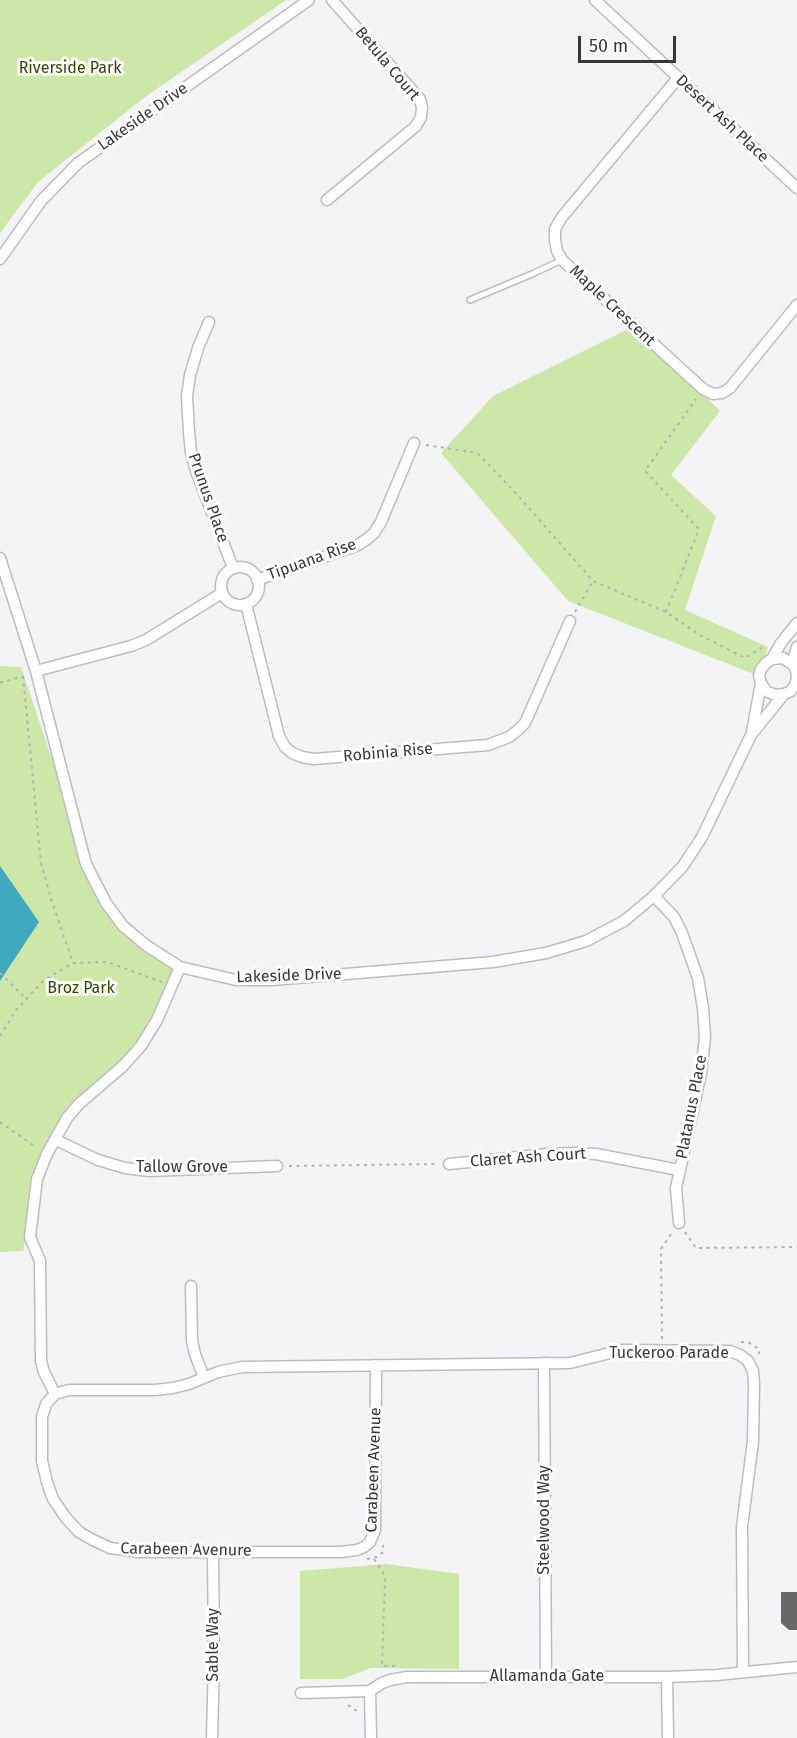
<!DOCTYPE html>
<style>
body{margin:0}
#map{position:relative;width:797px;height:1738px;overflow:hidden;background:#f4f4f6;font-family:"Fira Sans",sans-serif}
canvas{display:block}
.scale{position:absolute;left:578px;top:36px;width:98px;height:27px;box-sizing:border-box;border:3px solid #383839;border-top:0;padding-left:8px;font-size:18px;line-height:21px;white-space:nowrap;color:#383839;-webkit-text-stroke:4px #fff;paint-order:stroke}
</style>
<div id="map">
<canvas width="797" height="1738"></canvas>
<div class="scale">50 m</div>
</div>
<script>
const ctx = document.querySelector('canvas').getContext('2d');
ctx.lineJoin = 'round';
function fillPath(path, color) { ctx.fillStyle = color; ctx.fill(path, 'evenodd'); }
const poly = rows => new Path2D(rows.map(r => 'M' + r).join(''));
function trace(path, color, width, dash) { ctx.strokeStyle = color; ctx.lineWidth = width; ctx.lineCap = dash ? 'butt' : 'round'; ctx.setLineDash(dash || []); ctx.stroke(path); }
function drawText(font, color, halo, rows, align = 'center') {
  ctx.font = font + ' "Fira Sans",sans-serif'; ctx.lineWidth = 6; ctx.setLineDash([]); ctx.textBaseline = 'middle'; ctx.strokeStyle = halo; ctx.fillStyle = color; for (const [text, x, y, turn = 0] of rows) {
    ctx.save(); ctx.translate(x, y); ctx.rotate((+turn || 0) * Math.PI / 180); ctx.textAlign = isNaN(turn) ? turn : align; if (halo) ctx.strokeText(text, 0, 0); ctx.fillText(text, 0, 0); ctx.restore();
  }
}
fillPath(poly([
 [0,0,286,0,145,97,38,182,0,233],
 [634,326,720,411,671,475,716,516,685,610,768,647,759,676,568,601,441,453,493,396],
 [0,666,21,667,75,828,106,903,180,967,141,1046,79,1104,37,1179,23,1251,0,1252],
 [386,1564,459,1574,459,1669,371,1668,342,1679,300,1679,300,1571]
]), '#cde7a8');
fillPath(poly([
 [0,866,39,922,0,981]
]), '#3ea9bf');
fillPath(poly([
 [781,1592,797,1592,797,1630,789,1630,781,1623]
]), '#686869');
const service = poly([
 [470,300,532,274,562,260]
]);
const minor = poly([
 [595,0,797,188],
 [678,78,562,217,555,229,555,240,557,251,562,260,703,389,713,394,722,393,730,388,797,305],
 [327,200,416,126,421,117,422,108,420,99,332,0],
 [0,259,41,201,78,163,309,0],
 [209,322,198,348,190,375,187,396,189,432,191,453,196,471,233,568],
 [0,558,36,671,86,864,106,903,123,926,147,946,180,967,236,980,272,980,493,962,546,953,586,941,624,921,654,896,683,866,702,837,751,735,784,694],
 '221 586a19 19 0 1 1 38 0a19 19 0 1 1-38 0Z',
 [257,580,358,545,367,539,374,533,381,522,414,443],
 [246,604,279,736,285,747,292,753,302,757,314,759,488,745,509,737,517,731,525,723,570,621],
 [772,659,783,658,792,664,796,670,797,678,795,685,791,691,784,694,775,695,766,691,761,683,759,676,761,669,766,663,772,659,781,643,797,623],
 [792,664,797,647],
 [36,671,131,646,146,640,222,593],
 [752,732,761,683],
 [654,896,674,917,682,933,698,978,703,1008,705,1037,701,1073,676,1188,679,1223],
 [56,1140,98,1160,125,1168,150,1171,277,1166],
 [449,1164,547,1154,576,1153,596,1154,679,1170],
 [191,1286,192,1341,195,1354,204,1378],
 [544,1363,546,1676],
 [55,1394,69,1390,155,1390,173,1388,189,1384,218,1372,242,1367,570,1363,622,1350,730,1351,740,1355,748,1361,753,1371,754,1384,753,1441,742,1527,743,1672],
 [55,1394,46,1404,42,1417,42,1461,47,1482,53,1499,66,1518,79,1532,93,1540,110,1548,138,1552,341,1552,357,1550,364,1547,370,1542,375,1530,376,1365],
 [55,1394,44,1372,41,1361,40,1261,30,1237,37,1179,47,1154,67,1118,79,1104,123,1066,141,1046,157,1020,180,967],
 [667,1677,668,1738],
 [370,1691,371,1738],
 [301,1693,370,1691,382,1683,390,1680,407,1677,667,1677,717,1675,797,1667],
 [212,1738,214,1660,213,1552]
]);
trace(service, '#bdbdbf', 8);
trace(minor, '#bdbdbf', 13);
trace(poly([
 [426,445,477,453,513,490,593,581,666,612,698,634,745,658,766,645],
 [575,612,593,581],
 [666,612,699,529,645,471,696,399],
 [23,676,41,863,52,902,73,963],
 [0,682,4,682,23,676],
 [0,973,26,999],
 [0,1036,16,1010,44,980,73,963,107,962,162,982],
 [0,1122,37,1148],
 [289,1166,439,1164],
 [685,1232,696,1248,797,1247],
 [662,1339,661,1249,673,1231],
 [741,1342,748,1342,759,1349,759,1354],
 [367,1559,377,1557,383,1552,383,1545],
 [374,1559,383,1572,385,1578,382,1666,395,1666],
 [348,1705,358,1712]
]), '#b2b2b3', 2, [3, 4.5]);
trace(service, '#fff', 5);
trace(minor, '#fff', 10);
drawText('16px', '#383839', '#fff', [
 ["Betula Court",387,64,50],
 ["Lakeside Drive",143,117,-35],
 ["Desert Ash Place",722,119,43],
 ["Maple Crescent",612,306,43],
 ["Prunus Place",208,498,71],
 ["Tipuana Rise",312,560,-20],
 ["Robinia Rise",388,753,-5],
 ["Lakeside Drive",289,976,-2],
 ["Platanus Place",692,1107,-79],
 ["Claret Ash Court",528,1158,-4],
 ["Tallow Grove",182,1168],
 ["Tuckeroo Parade",669,1354],
 ["Carabeen Avenue",374,1470,-88],
 ["Steelwood Way",545,1520,-90],
 ["Carabeen Avenure",186,1550,1],
 ["Sable Way",214,1645,-90],
 ["Allamanda Gate",547,1677]
]);
drawText('16px', '#324600', '#fff', [
 ["Riverside Park",70,69],
 ["Broz Park",81,989]
]);
</script>
